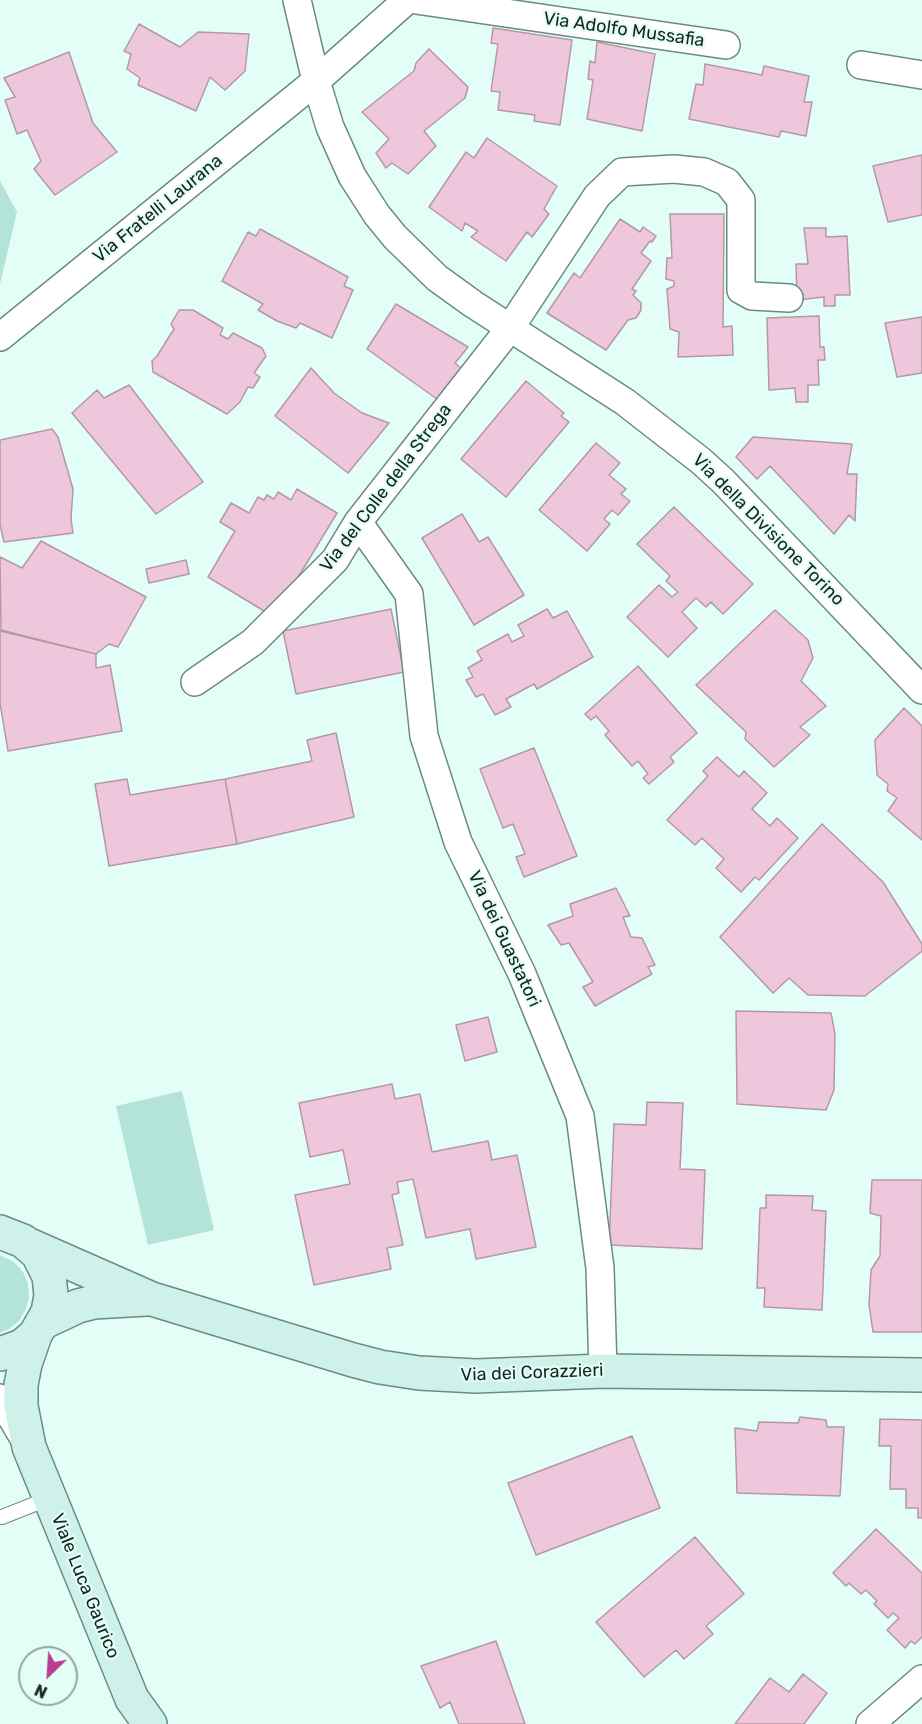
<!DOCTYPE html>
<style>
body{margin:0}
#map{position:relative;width:922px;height:1724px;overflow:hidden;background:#e3fef6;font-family:Rubik,sans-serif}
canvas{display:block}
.north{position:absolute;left:18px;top:1646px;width:60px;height:60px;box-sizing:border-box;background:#e3fef6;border:2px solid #92a7a1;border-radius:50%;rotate:205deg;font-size:16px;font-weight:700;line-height:24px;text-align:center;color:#182421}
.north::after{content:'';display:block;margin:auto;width:21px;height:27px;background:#b93e8f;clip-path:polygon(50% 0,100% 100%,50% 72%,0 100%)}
</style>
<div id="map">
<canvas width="922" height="1724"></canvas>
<div class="north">N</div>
</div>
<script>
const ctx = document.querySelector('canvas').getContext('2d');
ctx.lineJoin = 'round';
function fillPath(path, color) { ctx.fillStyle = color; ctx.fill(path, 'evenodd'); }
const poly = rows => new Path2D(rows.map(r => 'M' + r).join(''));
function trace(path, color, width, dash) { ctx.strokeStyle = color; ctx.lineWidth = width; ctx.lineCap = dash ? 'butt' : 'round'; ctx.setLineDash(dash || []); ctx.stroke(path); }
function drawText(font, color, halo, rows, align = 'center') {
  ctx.font = font + ' Rubik,sans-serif'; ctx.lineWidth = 4.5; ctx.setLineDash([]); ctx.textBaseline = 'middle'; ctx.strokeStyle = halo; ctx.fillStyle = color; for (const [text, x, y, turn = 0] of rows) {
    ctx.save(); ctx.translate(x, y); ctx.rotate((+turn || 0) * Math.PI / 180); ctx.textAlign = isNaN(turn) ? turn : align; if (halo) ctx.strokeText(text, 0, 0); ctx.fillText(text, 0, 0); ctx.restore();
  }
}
fillPath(poly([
 [0,181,17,212,0,284],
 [182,1091,214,1230,148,1245,116,1106],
 [0,1255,14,1262,23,1272,28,1284,29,1297,26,1309,19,1321,9,1329,0,1333]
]), '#b4e3d7');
const building = poly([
 [139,24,180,47,198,32,249,34,245,71,225,90,210,77,196,111,138,85,140,78,127,69,131,54,124,51,139,24],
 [493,28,572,40,560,125,534,121,535,115,498,110,500,92,491,91,498,44,491,43,493,28],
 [597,42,655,54,642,131,587,119,593,80,588,79,590,61,595,63,597,42],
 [429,49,468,87,465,98,424,131,436,146,408,174,392,163,386,168,376,153,389,139,362,112,414,71,416,63,429,49],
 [69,52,93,123,117,152,55,195,34,169,41,161,27,130,17,134,5,100,15,97,4,78,69,52],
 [705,64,762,75,764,66,809,76,804,102,812,102,806,136,781,131,779,137,689,119,696,84,703,85,705,64],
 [487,138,557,186,544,209,549,214,532,237,527,232,506,261,471,237,478,231,465,223,462,231,429,207,466,152,474,158,487,138],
 [922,155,922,215,888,222,873,166,922,155],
 [670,214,724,214,723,327,732,326,733,355,678,357,679,332,670,329,667,289,674,286,674,281,666,279,667,258,672,258,670,214],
 [620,219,640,232,643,227,656,236,652,242,650,241,641,253,651,261,632,289,636,291,633,295,641,303,641,310,636,318,628,320,606,350,547,313,574,273,580,278,620,219],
 [804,228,826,228,826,237,847,236,850,295,835,295,835,306,824,306,824,297,797,300,796,264,808,264,804,228],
 [260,229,348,277,344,286,353,290,332,338,300,323,296,328,277,321,258,310,263,304,222,281,248,232,256,236,260,229],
 [396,304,468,347,455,363,462,369,441,402,367,349,396,304],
 [179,310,193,310,223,328,220,335,228,339,233,333,262,348,266,356,254,373,260,377,253,388,248,387,240,402,227,414,153,372,152,361,157,356,174,329,171,324,179,310],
 [819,316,820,347,824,347,825,360,818,360,819,385,808,385,808,402,796,402,795,388,769,390,767,318,819,316],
 [922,317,922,373,897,377,885,323,922,317],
 [311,368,334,393,362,413,389,423,348,473,275,416,311,368],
 [526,381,564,413,561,416,569,422,506,497,461,459,526,381],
 [129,385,203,482,156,514,72,413,97,390,104,398,129,385],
 [52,429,58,437,73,489,71,519,73,533,4,542,0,525,0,440,52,429],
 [753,437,852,444,847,474,857,474,855,521,849,515,834,534,770,466,757,479,736,457,753,437],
 [596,443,620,463,609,475,626,489,621,494,630,501,618,515,612,510,604,519,610,524,587,551,539,510,596,443],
 [297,489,337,513,274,617,208,577,235,531,220,522,231,503,249,513,258,497,264,500,267,495,274,499,278,492,291,500,297,489],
 [674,507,753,584,723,614,711,602,706,607,696,598,682,612,697,628,668,657,627,617,659,585,672,597,678,592,666,581,670,576,637,544,674,507],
 [462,514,479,542,488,537,524,595,474,625,422,538,462,514],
 [41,541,146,597,118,647,109,644,96,654,1,630,0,557,22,568,41,541],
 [186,560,189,574,149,583,146,569,186,560],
 [391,609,404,672,296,694,283,631,391,609],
 [547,609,553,618,567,611,593,657,537,689,534,684,506,699,511,707,495,715,483,694,476,697,466,680,473,677,468,668,482,660,477,651,508,634,512,642,524,636,518,625,547,609],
 [775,610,808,640,813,658,801,681,826,706,800,727,810,735,774,767,745,739,746,732,696,685,775,610],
 [0,631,96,654,96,668,110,665,122,731,8,751,0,703,0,631],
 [638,666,697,733,670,757,674,762,649,784,643,778,648,774,638,761,632,766,605,735,609,731,596,716,591,720,585,714,638,666],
 [904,708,922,726,922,840,888,811,897,798,887,791,888,784,877,775,875,740,904,708],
 [336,733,354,817,237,844,225,779,312,761,307,740,336,733],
 [534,748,577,856,524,877,516,857,525,854,513,824,503,828,480,769,534,748],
 [717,757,739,777,744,771,767,793,752,809,770,826,777,818,798,838,759,880,755,877,741,892,716,868,724,859,702,838,695,845,667,820,708,776,703,771,717,757],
 [127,779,130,795,225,779,237,844,109,866,95,784,127,779],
 [822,824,883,882,922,944,922,951,865,996,808,995,789,978,773,993,720,937,822,824],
 [616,888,630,916,623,917,631,937,642,938,655,965,648,967,652,974,595,1006,583,987,593,982,569,943,561,945,548,925,573,916,570,904,616,888],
 [736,1011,831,1013,835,1034,834,1090,826,1110,737,1104,736,1011],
 [488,1017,497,1052,465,1061,456,1025,488,1017],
 [392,1084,395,1099,420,1094,432,1152,488,1141,492,1160,517,1155,536,1247,476,1259,470,1229,426,1238,413,1179,397,1182,399,1193,392,1195,403,1245,387,1248,391,1269,314,1285,295,1195,350,1184,343,1150,310,1157,299,1103,392,1084],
 [647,1102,683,1103,680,1169,705,1170,702,1249,609,1245,614,1124,646,1125,647,1102],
 [872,1180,922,1180,922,1332,873,1332,869,1305,871,1270,880,1256,881,1216,870,1213,872,1180],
 [766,1195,813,1196,812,1210,826,1211,822,1310,764,1307,765,1288,757,1288,760,1208,766,1208,766,1195],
 [800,1417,826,1420,827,1427,844,1427,840,1496,737,1493,735,1428,757,1431,759,1422,798,1423,800,1417],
 [880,1419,922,1420,922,1518,918,1518,918,1508,906,1508,906,1489,890,1489,891,1446,879,1446,880,1419],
 [632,1436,660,1508,536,1555,508,1483,632,1436],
 [876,1529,922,1573,922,1637,915,1644,911,1641,905,1648,887,1630,899,1618,893,1613,888,1618,874,1604,877,1601,866,1590,861,1594,849,1583,846,1586,833,1573,876,1529],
 [695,1537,744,1594,706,1626,713,1634,684,1659,676,1650,644,1677,596,1622,695,1537],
 [496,1641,525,1724,459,1724,450,1702,440,1708,421,1666,496,1641],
 [803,1674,827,1693,804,1724,735,1724,770,1678,789,1692,803,1674]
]);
fillPath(building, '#efc7dd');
trace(building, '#b399a7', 1.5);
const lane = poly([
 [2,1517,50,1498]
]);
const street = poly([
 [297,0,316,81,330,127,352,176,377,215,395,237,437,278,473,304,625,402,701,461,723,481,922,690],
 [416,0,726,45],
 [861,65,922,75],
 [0,337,316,81,407,0],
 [358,522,409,594,424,736,458,842,522,974,580,1116,600,1268,603,1371],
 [195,682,253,642,335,560,358,522,510,328,597,196,622,172,674,169,704,172,727,182,741,200,741,290,752,296,789,298],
 [0,1398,22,1435],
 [870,1724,922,1679]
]);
const secondary = poly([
 [0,1232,23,1241,38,1254,49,1276,51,1295,48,1312,35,1335,22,1346,0,1354],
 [27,1244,152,1299,353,1360,380,1367,419,1373,476,1376,603,1371,922,1375],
 [44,1322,78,1306,94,1302,146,1299],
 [35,1335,25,1364,21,1385,21,1406,29,1447,132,1699,150,1724]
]);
trace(lane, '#6c8b83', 16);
trace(street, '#6c8b83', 30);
trace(secondary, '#6c8b83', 36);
trace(lane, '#fff', 14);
trace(street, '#fff', 27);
trace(secondary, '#cef1ea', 33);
drawText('18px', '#182421', '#e3fef6', [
 ["Via Adolfo Mussafia",624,30,8],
 ["Via Fratelli Laurana",158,209,-39],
 ["Via del Colle della Strega",386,488,-53],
 ["Via della Divisione Torino",768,530,45],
 ["Via dei Guastatori",504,939,65],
 ["Via dei Corazzieri",532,1373,-2],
 ["Viale Luca Gaurico",85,1586,68]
]);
</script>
